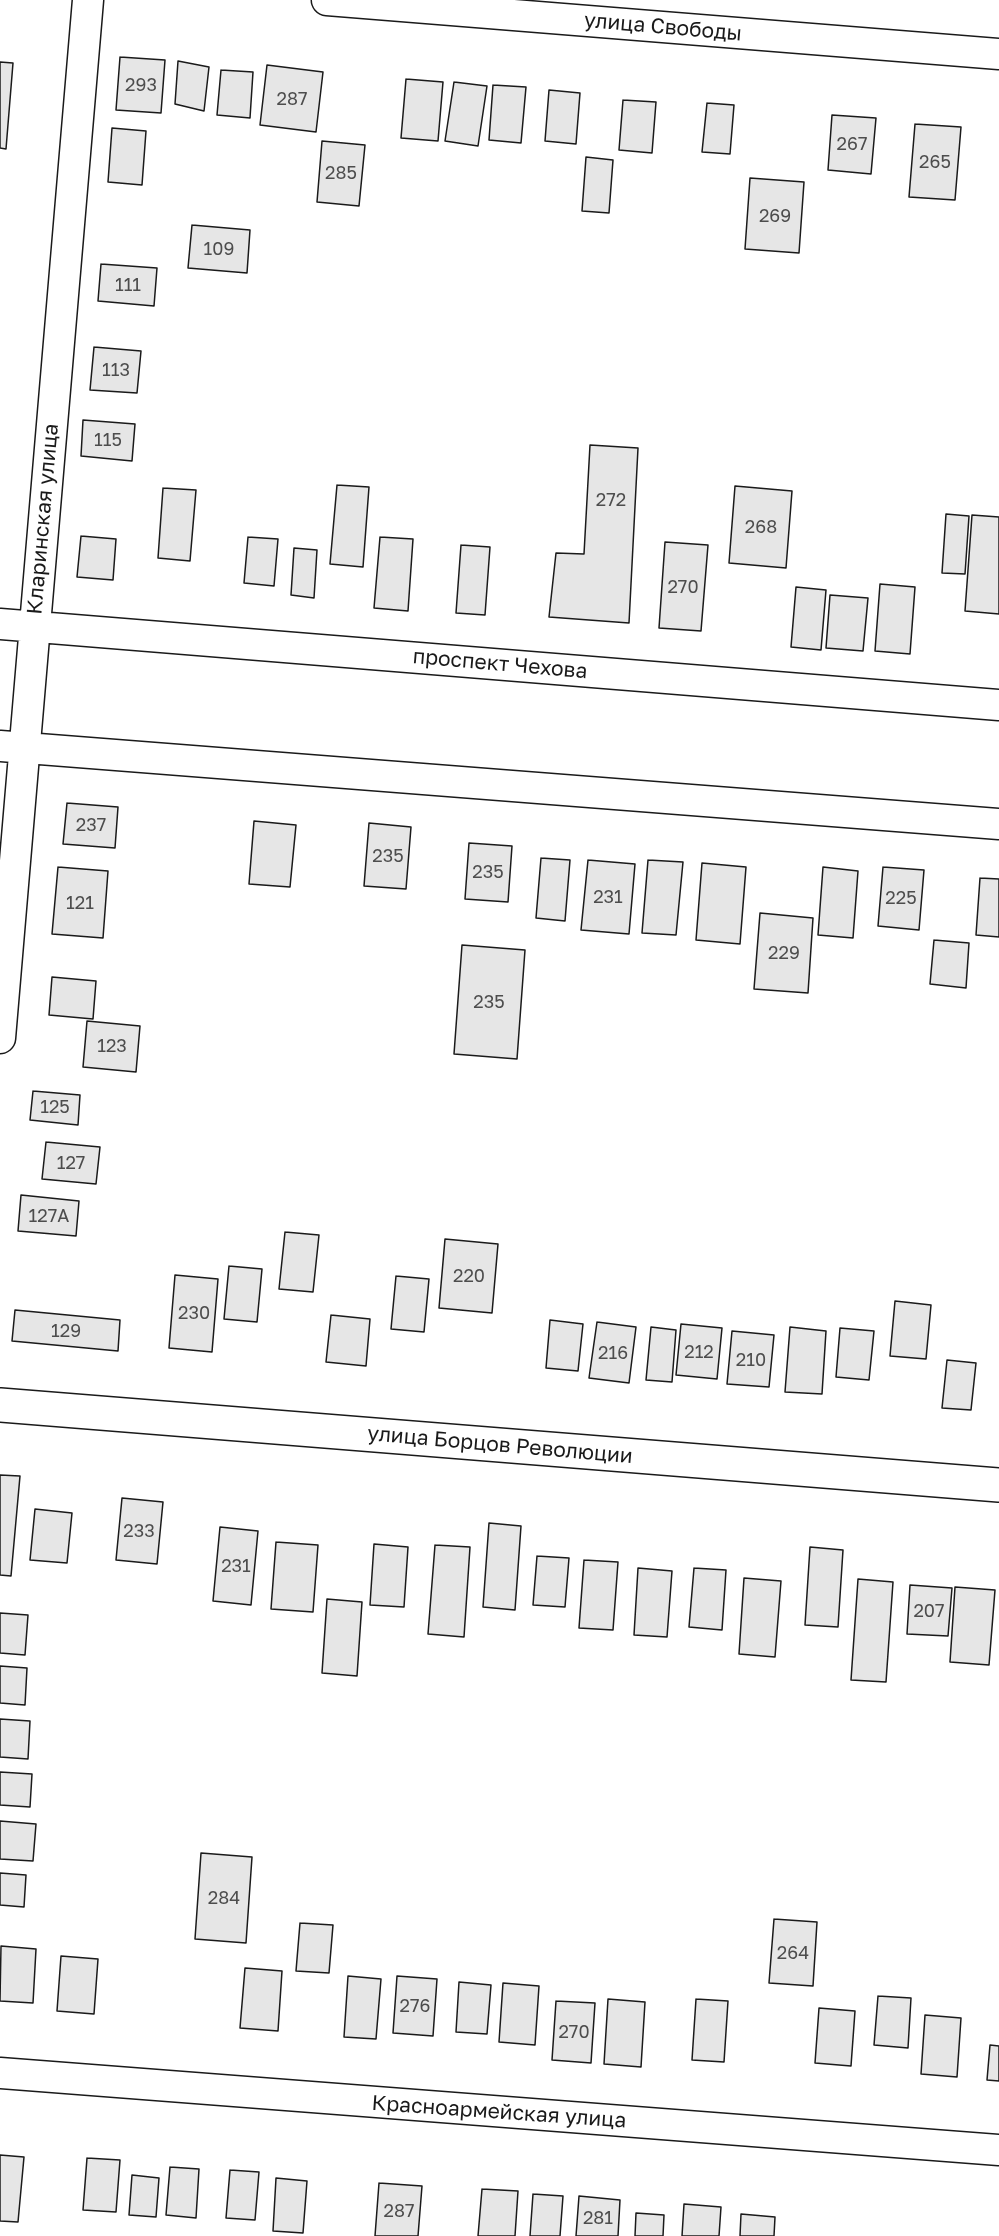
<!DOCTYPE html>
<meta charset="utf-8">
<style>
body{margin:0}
canvas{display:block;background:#fff}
</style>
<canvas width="999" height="2236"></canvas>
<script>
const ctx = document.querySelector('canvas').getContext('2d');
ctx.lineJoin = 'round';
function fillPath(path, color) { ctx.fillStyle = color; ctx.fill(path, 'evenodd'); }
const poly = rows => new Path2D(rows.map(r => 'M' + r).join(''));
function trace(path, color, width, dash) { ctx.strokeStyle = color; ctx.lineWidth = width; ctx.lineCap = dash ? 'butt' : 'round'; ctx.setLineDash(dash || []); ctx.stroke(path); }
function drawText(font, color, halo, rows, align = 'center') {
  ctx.font = font + ' "Golos Text",sans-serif'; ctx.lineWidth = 4.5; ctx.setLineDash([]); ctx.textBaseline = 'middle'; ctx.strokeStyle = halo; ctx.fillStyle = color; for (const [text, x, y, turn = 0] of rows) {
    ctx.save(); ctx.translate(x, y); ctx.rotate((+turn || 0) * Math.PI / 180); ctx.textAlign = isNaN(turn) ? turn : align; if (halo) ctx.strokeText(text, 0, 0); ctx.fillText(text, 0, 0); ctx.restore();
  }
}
const building = poly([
 [120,57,165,60,161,113,116,110,120,57],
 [178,61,209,67,204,111,175,104,178,61],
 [0,62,13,63,6,149,0,148,0,62],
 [267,65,323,72,316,132,260,125,267,65],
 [221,70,253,72,250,118,217,115,221,70],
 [406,79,443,82,438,141,401,138,406,79],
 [454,82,487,86,478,146,445,141,454,82],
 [493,85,526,87,521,143,489,140,493,85],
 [549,90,580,93,576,144,545,141,549,90],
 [623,100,656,102,652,153,619,150,623,100],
 [707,103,734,105,730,154,702,152,707,103],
 [832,115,876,118,871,174,828,170,832,115],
 [915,124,961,127,955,200,909,197,915,124],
 [112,128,146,131,142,185,108,182,112,128],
 [322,141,365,145,359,206,317,202,322,141],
 [586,157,613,160,609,213,582,211,586,157],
 [750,178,804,182,799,253,745,249,750,178],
 [192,225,250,230,247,273,188,268,192,225],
 [101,264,157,268,154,306,98,301,101,264],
 [94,347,141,351,137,393,90,390,94,347],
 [83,420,135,424,132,461,81,456,83,420],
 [590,445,638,448,629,623,549,617,556,553,584,554,590,445],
 [337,485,369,487,363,567,330,564,337,485],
 [735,486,792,491,786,568,729,563,735,486],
 [163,488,196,490,190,561,158,558,163,488],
 [946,514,969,516,965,574,942,573,946,514],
 [972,515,999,517,999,614,965,611,972,515],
 [81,536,116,539,113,580,77,577,81,536],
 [248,537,278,539,274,586,244,583,248,537],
 [380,537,413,539,408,611,374,608,380,537],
 [665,542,708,545,701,631,659,628,665,542],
 [461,545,490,547,485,615,456,613,461,545],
 [294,548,317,550,314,598,291,595,294,548],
 [880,584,915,587,910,654,875,651,880,584],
 [796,587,826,590,821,650,791,647,796,587],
 [830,595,868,598,863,651,826,648,830,595],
 [67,803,118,807,115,848,63,844,67,803],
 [254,821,296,825,290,887,249,884,254,821],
 [369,823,411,827,406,889,364,886,369,823],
 [469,843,512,846,508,902,465,899,469,843],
 [541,858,570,860,565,921,536,918,541,858],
 [588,860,635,864,629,934,581,930,588,860],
 [648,860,683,862,676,935,642,933,648,860],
 [702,863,746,867,740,944,696,940,702,863],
 [58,867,108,871,103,938,52,934,58,867],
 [823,867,858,871,853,938,818,935,823,867],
 [883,867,924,870,919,930,878,926,883,867],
 [980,878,999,879,999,937,976,935,980,878],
 [760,913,813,918,808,993,754,989,760,913],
 [934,940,969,943,966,988,930,984,934,940],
 [462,945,525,950,517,1059,454,1054,462,945],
 [52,977,96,981,93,1019,49,1015,52,977],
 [87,1021,140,1026,136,1072,83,1067,87,1021],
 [33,1091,80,1095,78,1125,30,1120,33,1091],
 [46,1142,100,1147,96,1184,42,1179,46,1142],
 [21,1195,79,1201,76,1236,18,1231,21,1195],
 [285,1232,319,1235,313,1292,279,1289,285,1232],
 [445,1239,498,1244,492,1313,439,1308,445,1239],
 [229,1266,262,1269,257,1322,224,1319,229,1266],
 [175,1275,218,1279,212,1352,169,1348,175,1275],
 [396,1276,429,1279,424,1332,391,1329,396,1276],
 [895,1301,931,1305,926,1359,890,1356,895,1301],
 [15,1310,120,1320,118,1351,12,1341,15,1310],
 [331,1315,370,1319,366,1366,326,1362,331,1315],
 [550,1320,583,1324,578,1371,546,1368,550,1320],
 [597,1322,636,1327,629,1383,589,1378,597,1322],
 [681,1324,722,1328,717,1379,676,1375,681,1324],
 [651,1327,676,1330,672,1382,646,1380,651,1327],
 [790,1327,826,1331,822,1394,785,1392,790,1327],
 [840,1328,874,1331,869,1380,836,1377,840,1328],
 [732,1331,774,1335,769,1387,727,1384,732,1331],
 [947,1360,976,1363,971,1410,942,1408,947,1360],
 [0,1475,20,1476,11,1576,0,1575,0,1475],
 [122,1498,163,1502,157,1564,116,1560,122,1498],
 [35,1509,72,1513,67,1563,30,1560,35,1509],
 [489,1523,521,1526,515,1610,483,1607,489,1523],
 [220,1527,258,1531,251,1605,213,1601,220,1527],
 [276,1542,318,1545,313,1612,271,1609,276,1542],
 [374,1544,408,1547,404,1607,370,1605,374,1544],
 [435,1545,470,1547,464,1637,428,1634,435,1545],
 [810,1547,843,1550,838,1627,805,1625,810,1547],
 [537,1556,569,1558,565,1607,533,1605,537,1556],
 [584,1560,618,1562,613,1630,579,1628,584,1560],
 [638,1568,672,1571,667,1637,634,1635,638,1568],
 [694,1568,726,1570,722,1630,689,1627,694,1568],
 [744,1578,781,1581,775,1657,739,1654,744,1578],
 [858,1579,893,1582,886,1682,851,1680,858,1579],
 [910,1585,952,1588,948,1636,907,1634,910,1585],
 [955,1587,995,1590,989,1665,950,1662,955,1587],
 [327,1599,362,1602,357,1676,322,1673,327,1599],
 [0,1613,28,1615,25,1655,0,1653,0,1613],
 [0,1666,27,1668,25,1705,0,1703,0,1666],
 [0,1719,30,1721,28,1759,0,1757,0,1719],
 [0,1772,32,1774,30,1807,0,1805,0,1772],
 [0,1821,36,1824,33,1861,0,1859,0,1821],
 [201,1853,252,1857,246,1943,195,1939,201,1853],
 [0,1873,26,1875,24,1907,0,1905,0,1873],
 [774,1919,817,1922,813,1986,769,1983,774,1919],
 [300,1923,333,1925,329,1973,296,1971,300,1923],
 [1,1946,36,1949,33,2003,0,2001,1,1946],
 [61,1956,98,1959,94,2014,57,2011,61,1956],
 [245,1968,282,1971,278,2031,240,2028,245,1968],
 [348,1976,381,1979,376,2039,344,2037,348,1976],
 [397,1976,437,1979,433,2036,393,2033,397,1976],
 [459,1982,491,1985,487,2034,456,2032,459,1982],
 [503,1983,539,1986,535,2045,499,2042,503,1983],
 [878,1996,911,1998,908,2048,874,2045,878,1996],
 [608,1999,645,2002,641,2067,604,2064,608,1999],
 [696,1999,728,2001,724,2062,692,2060,696,1999],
 [556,2001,595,2003,591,2063,552,2060,556,2001],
 [819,2008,855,2011,851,2066,815,2063,819,2008],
 [925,2015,961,2018,957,2077,921,2074,925,2015],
 [990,2045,999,2046,999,2081,987,2080,990,2045],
 [0,2155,24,2157,18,2222,0,2221,0,2155],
 [87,2158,120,2160,116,2212,83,2210,87,2158],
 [170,2167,199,2169,196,2218,166,2215,170,2167],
 [230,2170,259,2172,255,2220,226,2218,230,2170],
 [132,2175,159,2178,156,2217,129,2215,132,2175],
 [276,2178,307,2181,303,2233,273,2231,276,2178],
 [379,2183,422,2186,418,2236,375,2236,379,2183],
 [482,2189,518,2191,515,2236,478,2236,482,2189],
 [533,2194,563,2196,560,2236,530,2236,533,2194],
 [579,2196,620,2200,618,2236,576,2236,579,2196],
 [684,2204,721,2207,719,2236,682,2236,684,2204],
 [636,2213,664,2215,663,2236,635,2236,636,2213],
 [741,2214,775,2217,774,2236,740,2236,741,2214]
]);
fillPath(building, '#e6e6e6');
trace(building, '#1a1a1a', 1.5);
const street = poly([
 [327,0,999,54],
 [0,624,999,705],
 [0,746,999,824],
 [0,1038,88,0],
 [0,2073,999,2150]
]);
const secondary = poly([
 [0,1405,999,1485]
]);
trace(street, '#1a1a1a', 33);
trace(secondary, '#1a1a1a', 36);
trace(street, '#fff', 30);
trace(secondary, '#fff', 33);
drawText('18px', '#4d4d4d', null, [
 ["293",141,85],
 ["287",292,99],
 ["267",852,144],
 ["265",935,162],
 ["285",341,173],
 ["269",775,216],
 ["109",219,249],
 ["111",128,285],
 ["113",116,370],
 ["115",108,440],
 ["272",611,500],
 ["268",761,527],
 ["270",683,587],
 ["237",91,825],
 ["235",388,856],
 ["235",488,872],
 ["231",608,897],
 ["225",901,898],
 ["121",80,903],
 ["229",784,953],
 ["235",489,1002],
 ["123",112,1046],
 ["125",55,1107],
 ["127",71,1163],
 ["127А",49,1216],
 ["220",469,1276],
 ["230",194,1313],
 ["129",66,1331],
 ["212",699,1352],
 ["216",613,1353],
 ["210",751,1360],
 ["233",139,1531],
 ["231",236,1566],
 ["207",929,1611],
 ["284",224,1898],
 ["264",793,1953],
 ["276",415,2006],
 ["270",574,2032],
 ["287",399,2211],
 ["281",598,2218]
]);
drawText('21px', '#1a1a1a', '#fff', [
 ["улица Свободы",663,27,5],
 ["Кларинская улица",43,519,-85],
 ["проспект Чехова",500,664,5],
 ["улица Борцов Революции",500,1445,5],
 ["Красноармейская улица",499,2112,4]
]);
</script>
